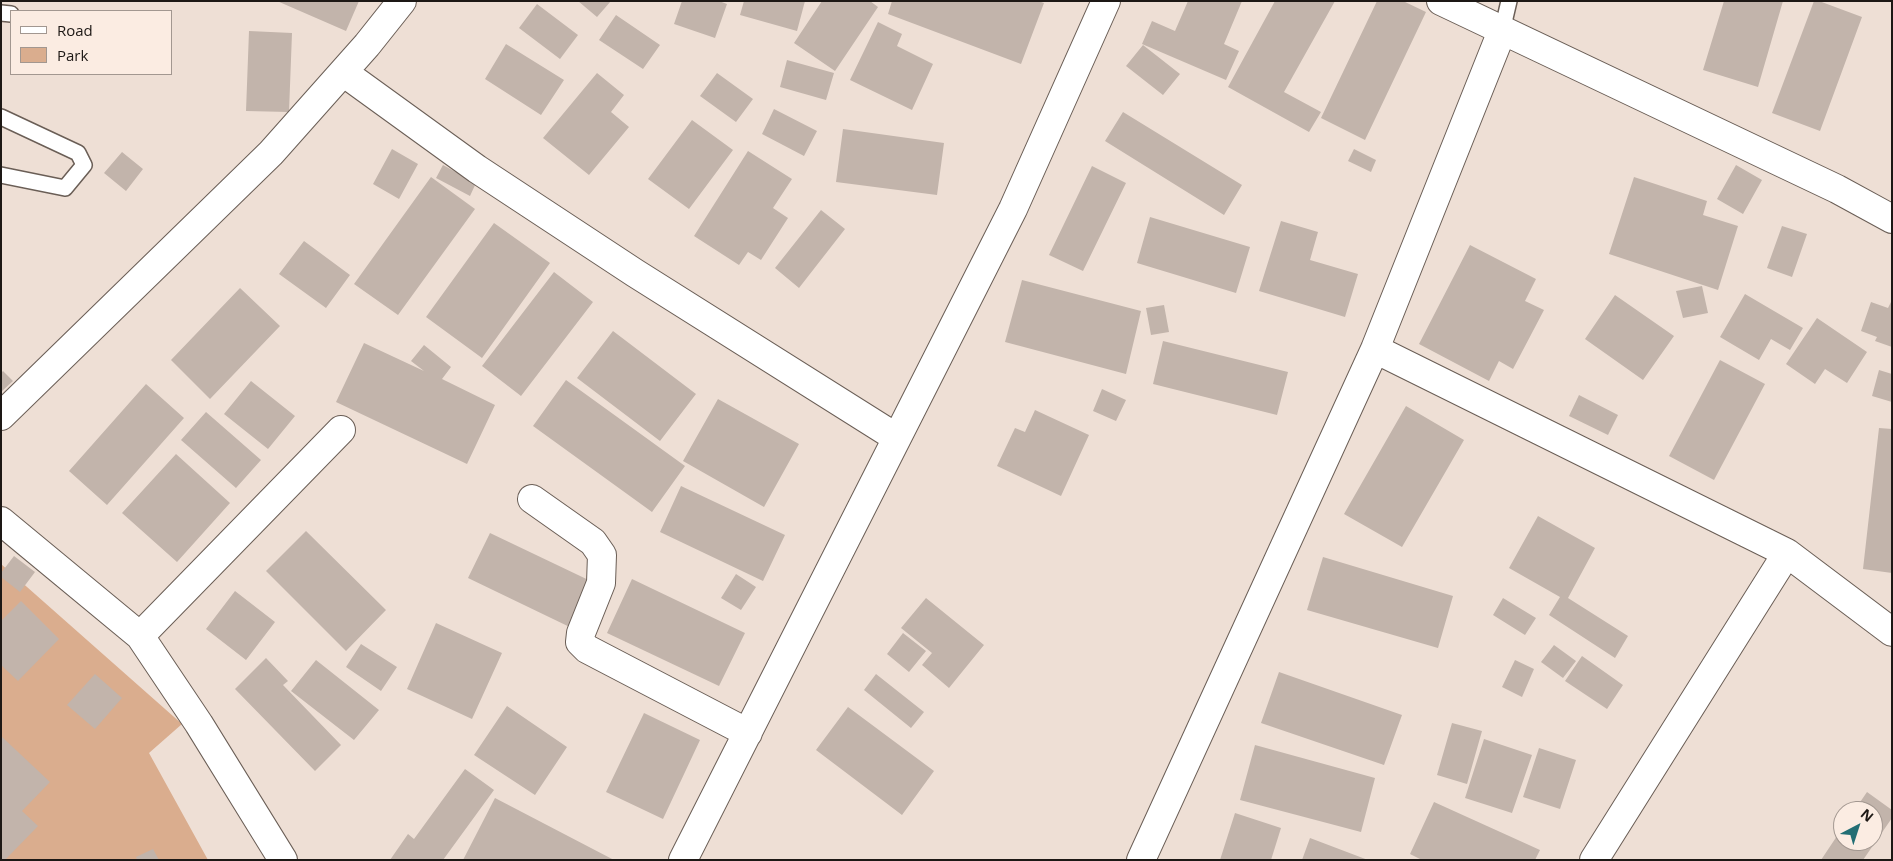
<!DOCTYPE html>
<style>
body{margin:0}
#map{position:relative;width:1893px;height:861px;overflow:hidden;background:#eedfd5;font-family:"Open Sans",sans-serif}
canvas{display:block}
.frame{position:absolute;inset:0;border:2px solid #1d1815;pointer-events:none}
.legend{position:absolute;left:10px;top:10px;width:162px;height:65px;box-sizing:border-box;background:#fbece2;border:1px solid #a29790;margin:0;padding:6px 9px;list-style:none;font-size:15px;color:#1d1815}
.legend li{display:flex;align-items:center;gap:10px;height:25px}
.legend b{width:25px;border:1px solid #a29790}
.north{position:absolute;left:1833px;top:801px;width:50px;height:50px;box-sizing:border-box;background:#fbece2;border:1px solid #a29790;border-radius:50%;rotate:40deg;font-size:14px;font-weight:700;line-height:20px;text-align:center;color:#1d1815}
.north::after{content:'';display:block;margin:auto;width:18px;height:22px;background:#236e74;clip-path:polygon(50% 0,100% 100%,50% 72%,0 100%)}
</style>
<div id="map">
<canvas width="1893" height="861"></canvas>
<div class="frame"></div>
<ul class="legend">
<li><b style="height:6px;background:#fff"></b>Road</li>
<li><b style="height:14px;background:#daad8e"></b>Park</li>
</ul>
<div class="north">N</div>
</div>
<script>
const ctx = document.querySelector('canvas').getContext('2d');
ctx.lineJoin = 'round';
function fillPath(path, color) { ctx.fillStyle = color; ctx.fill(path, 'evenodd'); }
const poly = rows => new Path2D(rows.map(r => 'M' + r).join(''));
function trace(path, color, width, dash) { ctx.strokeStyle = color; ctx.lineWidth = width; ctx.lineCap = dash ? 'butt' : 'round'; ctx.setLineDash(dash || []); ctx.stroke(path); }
fillPath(poly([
 [1,564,182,724,149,753,208,860,1,860]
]), '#daad8e');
fillPath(poly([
 [277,1,359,1,346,31],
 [578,1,611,1,597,17],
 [682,1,719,1,727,4,715,38,674,24],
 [744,1,805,1,797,31,740,15],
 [822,1,870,1,878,7,835,71,794,43],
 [892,1,1038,1,1044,3,1021,64,888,14],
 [1188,1,1242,1,1224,44,1239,51,1226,80,1142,44,1152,21,1175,31],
 [1275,1,1335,1,1284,92,1321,112,1309,132,1228,87],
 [1377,1,1403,1,1426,12,1365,140,1321,118],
 [1724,1,1783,1,1758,87,1703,70],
 [1814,1,1819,1,1862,17,1820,131,1772,113],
 [537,4,578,35,560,59,519,28],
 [616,15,660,45,643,69,599,40],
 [878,22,902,34,897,46,933,64,912,110,850,80],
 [249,31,292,33,289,112,246,111],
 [506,44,564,80,541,115,485,79],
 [1143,45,1180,74,1163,95,1126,66],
 [787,60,834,73,826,100,780,87],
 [597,73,624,95,611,112,629,127,589,175,543,138],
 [717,73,753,99,736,122,700,96],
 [774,109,817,131,804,156,762,134],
 [1123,112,1242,185,1224,215,1105,141],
 [692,120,733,150,689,209,648,179],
 [843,129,944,143,937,195,836,182],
 [392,149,418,164,399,199,373,184],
 [1354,149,1376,160,1371,172,1348,161],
 [748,151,792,179,773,208,788,218,761,260,748,252,739,265,694,236],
 [122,152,143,169,126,191,104,173],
 [443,165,476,183,470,196,436,178],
 [1736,165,1762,180,1743,214,1717,199],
 [1092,166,1126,183,1083,271,1049,255],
 [431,177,475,209,398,315,354,284],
 [1634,177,1707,201,1703,215,1738,226,1718,290,1609,254],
 [821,210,845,229,799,288,775,268],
 [1150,217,1250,247,1236,293,1137,263],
 [1281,221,1318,232,1310,260,1358,274,1345,317,1259,291],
 [494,223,550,263,482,358,426,317],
 [1782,226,1807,234,1792,277,1767,268],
 [304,241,350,275,326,308,279,274],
 [1470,245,1536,279,1525,301,1544,310,1513,369,1499,361,1489,381,1419,344],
 [554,272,593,302,521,396,482,366],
 [1022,280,1141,311,1126,374,1005,342],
 [1702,286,1708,313,1683,318,1676,291],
 [240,288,280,326,210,399,171,360],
 [1745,294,1803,328,1790,350,1771,339,1759,360,1720,337],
 [1615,295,1674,336,1643,380,1585,339],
 [1892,300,1892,347,1875,341,1877,337,1861,331,1871,302,1888,308],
 [1164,305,1169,332,1151,335,1146,308],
 [1817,318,1867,352,1847,383,1825,369,1815,384,1786,364],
 [613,331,696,394,660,441,577,378],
 [1163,341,1288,372,1277,415,1153,384],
 [364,343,424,371,411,361,424,345,451,367,442,379,495,405,467,464,336,402],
 [1720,360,1765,384,1714,480,1669,456],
 [1879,370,1892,374,1892,402,1872,396],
 [3,371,13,381,1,392,1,373],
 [566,380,685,466,652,512,533,426],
 [251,381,295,416,268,449,224,414],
 [146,384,184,418,107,505,69,471],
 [1102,389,1126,400,1116,421,1093,411],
 [1579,395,1618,415,1608,435,1569,416],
 [718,399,799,444,764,507,683,461],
 [1406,406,1464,440,1402,547,1344,514],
 [1035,410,1089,435,1061,496,997,466,1015,428,1025,432],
 [206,412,261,460,236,488,181,440],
 [1879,428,1892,429,1892,573,1863,569],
 [176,454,230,503,177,562,122,513],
 [681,486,785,535,763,581,660,532],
 [1538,516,1595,548,1568,598,1628,636,1615,658,1549,615,1560,597,1509,568],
 [306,531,386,610,346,651,266,571],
 [490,533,599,585,578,631,468,578],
 [14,556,35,572,20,592,1,577,1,573],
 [1323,557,1453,596,1438,648,1307,610],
 [736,574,756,587,741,610,721,598],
 [632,579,745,633,719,686,607,633],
 [235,591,275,622,246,660,206,629],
 [926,598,984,645,949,688,922,665,932,653,901,628],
 [1503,598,1536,618,1525,635,1493,615],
 [21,601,59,639,18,681,1,665,1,621],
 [436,623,502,653,472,719,407,689],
 [903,633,926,651,909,672,887,654],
 [361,644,397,667,381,691,346,667],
 [1554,645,1576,661,1563,678,1541,662],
 [1582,656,1623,685,1607,709,1565,681],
 [266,658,288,681,283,685,341,745,315,771,235,689],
 [316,660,379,710,354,740,291,691],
 [1515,660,1534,669,1522,697,1502,687],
 [1279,672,1402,715,1384,765,1261,723],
 [95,674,122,698,95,729,67,705],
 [876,674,924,712,911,728,864,690],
 [507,706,567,747,535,795,474,755],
 [848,707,934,771,902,815,816,750],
 [644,713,700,740,663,819,606,792],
 [1452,723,1482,731,1467,784,1437,775],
 [1,736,50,782,22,811,38,826,5,860,1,860],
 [1484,739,1532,755,1512,813,1465,798],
 [1255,745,1375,778,1361,832,1240,800],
 [1539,748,1576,760,1560,809,1523,797],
 [465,769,494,790,443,860,390,860,408,834,414,839],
 [1867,792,1892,810,1892,818,1863,860,1821,860,1843,827,1843,841,1873,841,1873,811,1854,811],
 [495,798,614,860,463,860],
 [1434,802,1540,850,1535,860,1422,860,1410,854],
 [1235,813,1281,828,1271,860,1220,860],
 [1310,838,1368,860,1302,860],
 [153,849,159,860,137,860,136,857]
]), '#c2b4ab');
const lane = poly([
 [1,13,11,14],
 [1502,31,1509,1],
 [1,117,78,153,84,165,65,188,1,175]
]);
const street = poly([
 [1441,1,1837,189,1892,219],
 [343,72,477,169,635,273,897,438],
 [1375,349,1787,553,1892,632],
 [1,416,271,153,367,45,402,1],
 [532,499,593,542,602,555,601,583,581,633,580,642,587,649,748,733],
 [1,521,140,636,199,724,283,860],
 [140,636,341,430],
 [683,860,1013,209,1106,1],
 [1141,860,1375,349,1502,31],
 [1594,860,1787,553]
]);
trace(lane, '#6a5e56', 18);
trace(street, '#6a5e56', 30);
trace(lane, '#fff', 15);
trace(street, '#fff', 28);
</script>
